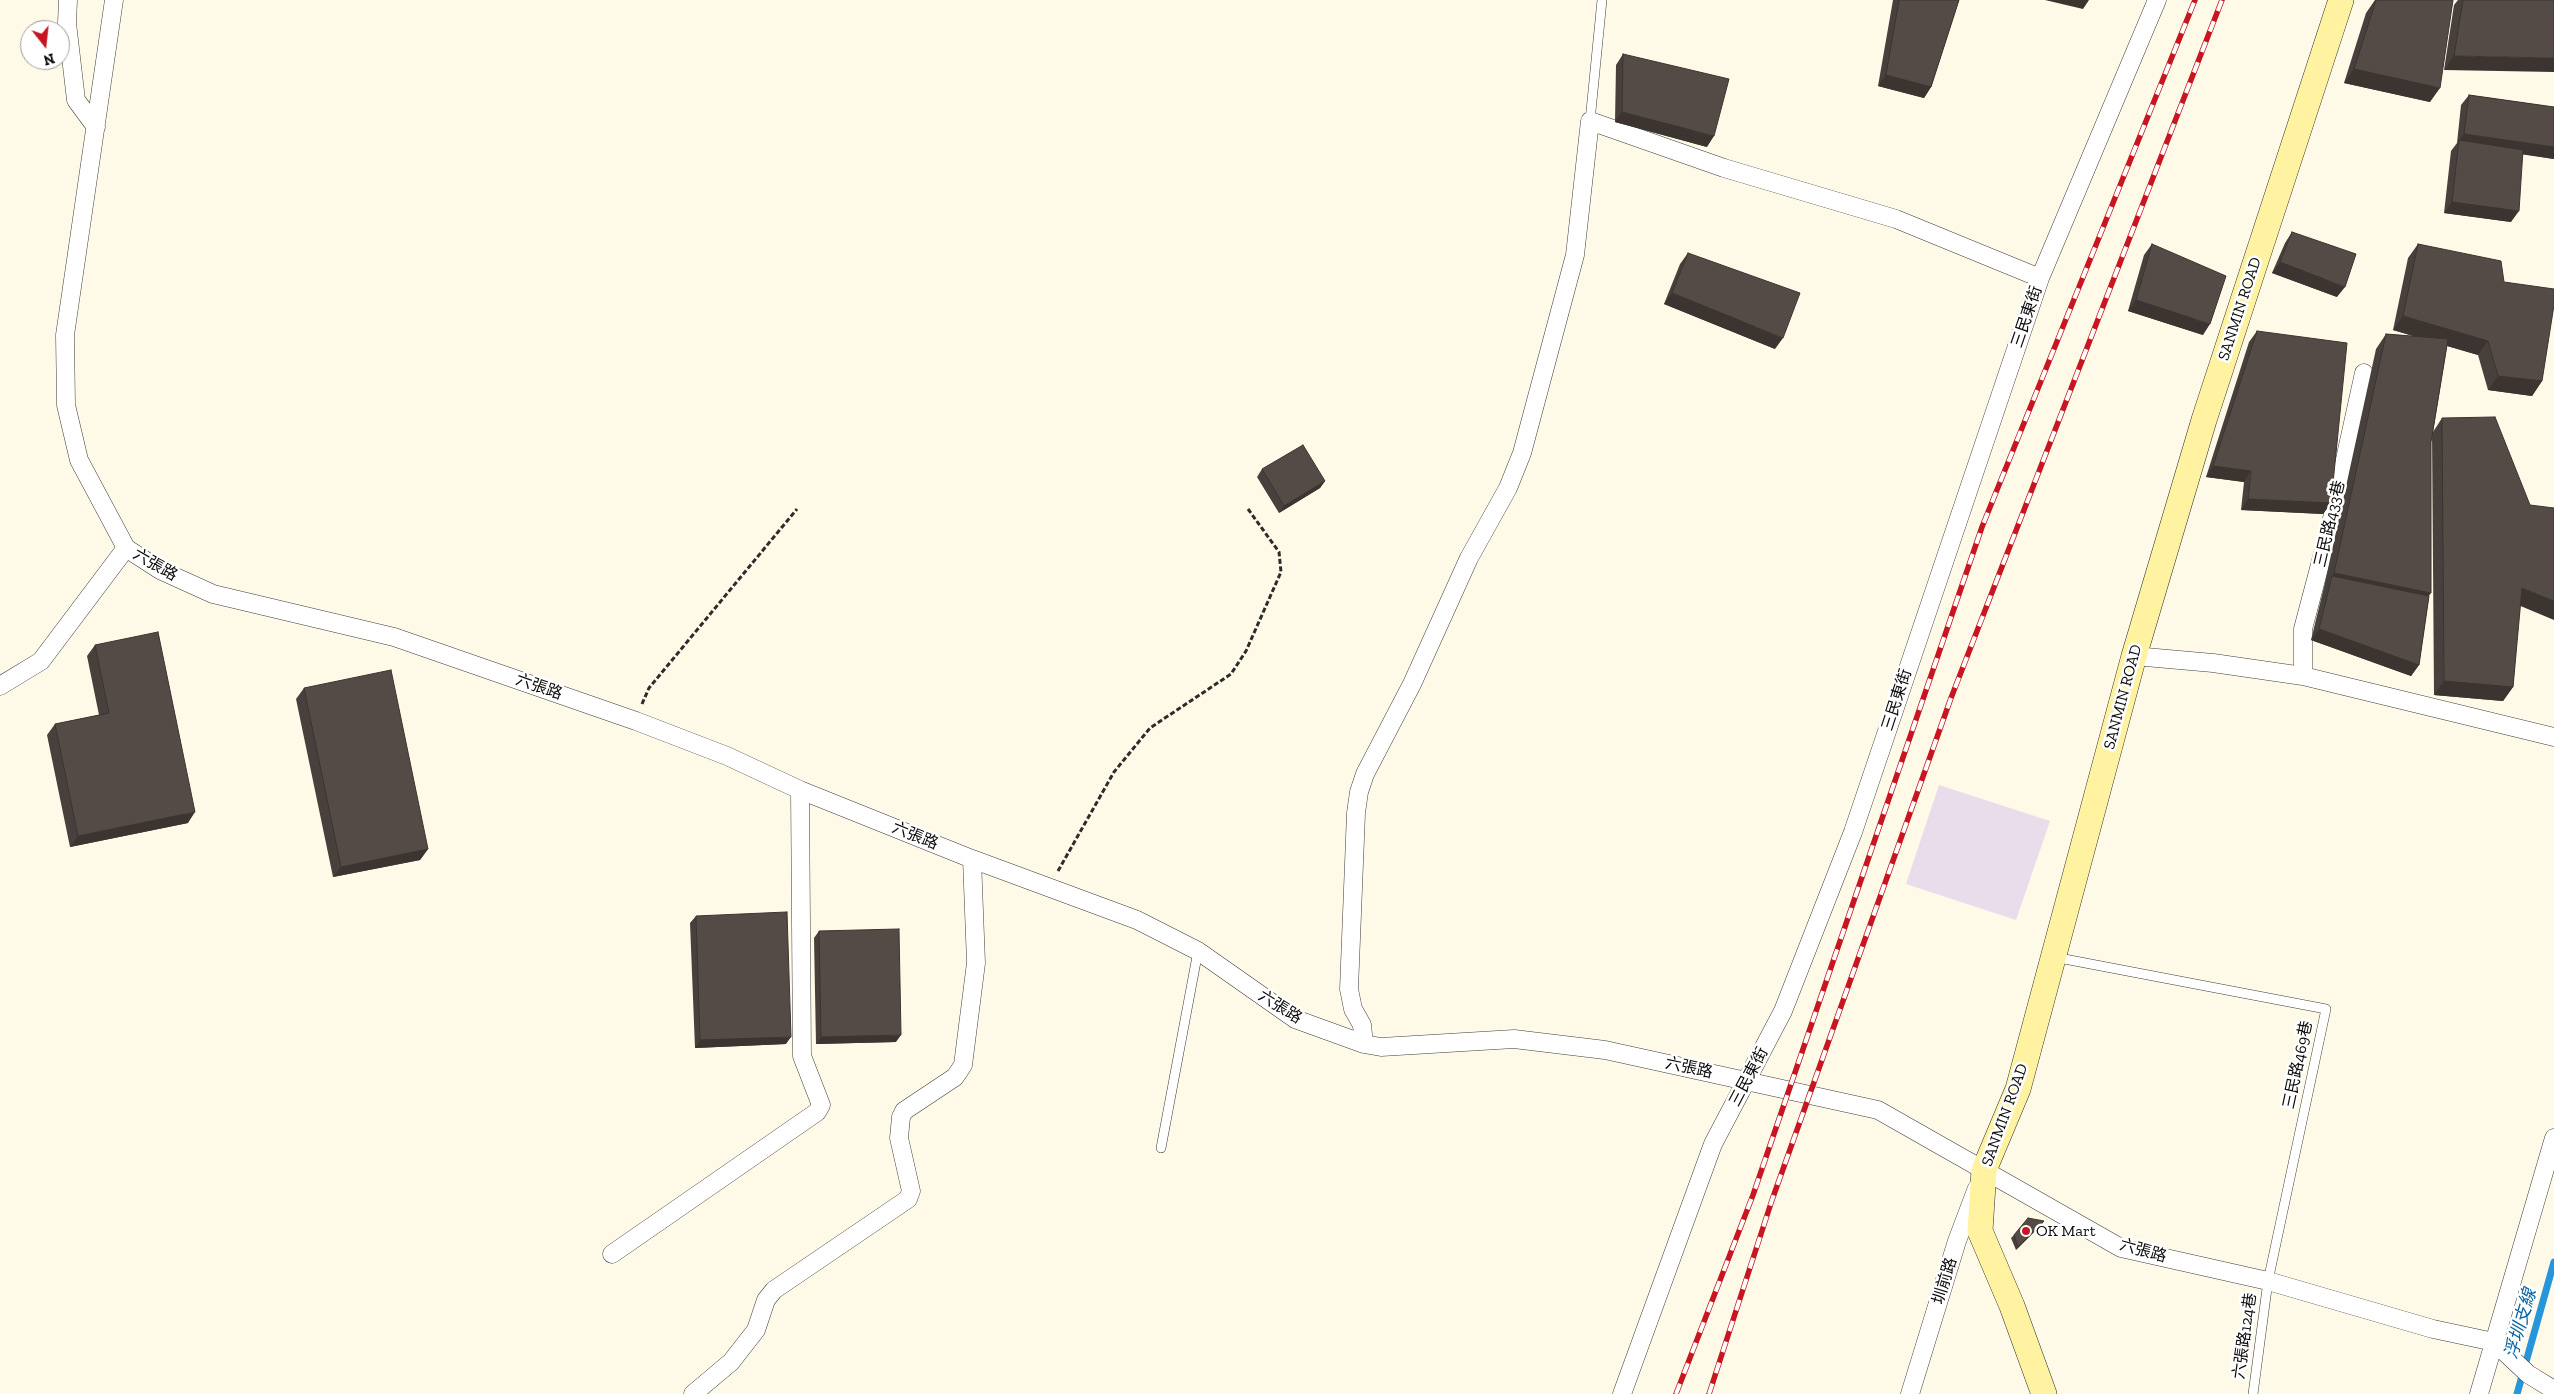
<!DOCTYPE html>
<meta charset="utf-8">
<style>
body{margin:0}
#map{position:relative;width:2554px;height:1394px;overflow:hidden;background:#fffae7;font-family:"Zilla Slab",serif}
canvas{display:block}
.north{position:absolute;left:20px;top:20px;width:50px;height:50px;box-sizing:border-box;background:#fff;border:1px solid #9d9d9d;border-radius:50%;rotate:164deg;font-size:14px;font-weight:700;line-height:20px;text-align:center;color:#0a0a0a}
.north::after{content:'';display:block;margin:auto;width:18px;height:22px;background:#c71521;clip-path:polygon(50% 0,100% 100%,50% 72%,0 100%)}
</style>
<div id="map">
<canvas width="2554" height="1394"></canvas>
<div class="north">N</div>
</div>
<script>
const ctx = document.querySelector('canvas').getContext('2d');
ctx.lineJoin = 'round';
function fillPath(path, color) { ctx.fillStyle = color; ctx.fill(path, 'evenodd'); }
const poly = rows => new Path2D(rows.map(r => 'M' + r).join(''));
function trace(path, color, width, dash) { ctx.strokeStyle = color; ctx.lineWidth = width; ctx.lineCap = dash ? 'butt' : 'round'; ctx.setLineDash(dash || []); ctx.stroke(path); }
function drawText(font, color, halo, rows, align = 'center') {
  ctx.font = font + ' "Zilla Slab","Noto Sans TC",serif'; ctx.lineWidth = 5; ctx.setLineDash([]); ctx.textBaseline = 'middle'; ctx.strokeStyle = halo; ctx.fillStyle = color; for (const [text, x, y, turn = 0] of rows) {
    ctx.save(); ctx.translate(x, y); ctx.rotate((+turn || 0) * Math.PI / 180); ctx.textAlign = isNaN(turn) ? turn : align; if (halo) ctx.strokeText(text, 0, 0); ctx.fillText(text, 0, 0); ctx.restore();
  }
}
fillPath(poly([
 [1939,785,2050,821,2016,920,1906,884]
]), '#e9ddeb');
trace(poly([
 [2517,1394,2554,1262]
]), '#2596db', 7);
const lane = poly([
 [1590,121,1602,0],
 [2054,957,2326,1009,2268,1281,2253,1394],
 [1161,1148,1198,951]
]);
const street = poly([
 [68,0,67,23,76,100,96,127],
 [114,0,65,335,66,405,79,460,126,548,160,570,213,594,394,637,636,721,727,756,800,790,972,859,1137,920,1198,951,1295,1019,1364,1044,1381,1047,1514,1039,1605,1050,1878,1110,2121,1248,2268,1281,2433,1329,2494,1342,2528,1374,2554,1390],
 [2134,656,2213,663,2303,676,2554,737],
 [2303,676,2303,629,2331,523,2364,373],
 [0,686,41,661,126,548],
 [1364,1044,1362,1025,1353,1009,1349,989,1356,813,1359,792,1365,774,1412,684,1469,558,1508,488,1522,453,1575,255,1590,121,1724,168,1896,219,2040,278],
 [612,1254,817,1112,821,1105,802,1056,800,790],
 [693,1394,731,1362,756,1330,766,1300,774,1290,908,1199,911,1191,899,1138,901,1117,904,1111,955,1077,963,1065,976,963,972,859],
 [1622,1394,1713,1144,1783,1011,1853,832,2040,278,2157,0],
 [1910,1394,1957,1241,1977,1188],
 [2479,1394,2554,1138]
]);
const secondary = poly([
 [2044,1394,2012,1306,1980,1231,1984,1170,2018,1089,2134,656,2204,420,2341,0]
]);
trace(lane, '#3d3d3d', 10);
trace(street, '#3d3d3d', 19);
trace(secondary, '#2c2c2c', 26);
trace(poly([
 [642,704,649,688,797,509],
 [1058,871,1114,772,1150,728,1231,674,1246,651,1281,572,1279,552,1248,509]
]), '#2c2c2c', 3, [5, 2.5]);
trace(lane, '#fff', 9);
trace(street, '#fff', 18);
trace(secondary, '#fff3a2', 25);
const rail = poly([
 [1676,1394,1753,1195,1982,527,2195,0],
 [1709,1394,1772,1200,1951,698,2222,0]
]);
trace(rail, '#c71521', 5.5);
trace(rail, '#fff', 4, [11]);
fillPath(poly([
 [1893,0,1959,0,1931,87,1924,98,1878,86],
 [2375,0,2453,0,2430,102,2344,83,2366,13],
 [2458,0,2554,0,2444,70,2454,5],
 [1623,54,1707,147,1615,122,1616,65],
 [2469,95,2554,107,2554,159,2523,154,2511,222,2444,213,2451,151,2457,143,2461,105],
 [2292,232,2337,297,2272,273,2285,243],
 [2152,244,2203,335,2128,311,2144,255],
 [2418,244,2504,282,2542,381,2532,396,2488,390,2478,355,2447,346,2433,432,2442,418,2520,606,2513,687,2503,701,2434,695,2432,433,2431,442,2429,596,2419,665,2411,676,2311,640,2324,587,2376,349,2386,334,2413,336,2393,330,2408,258],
 [1688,253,1775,349,1664,304,1680,264],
 [2257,331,2331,503,2323,514,2241,510,2244,482,2206,477,2249,342],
 [1262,469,1325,481,1320,488,1279,513,1257,477],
 [95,645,188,823,70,847,47,735,55,724,99,715,87,656],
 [304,688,428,849,420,860,333,877,296,699],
 [696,916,786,1044,695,1048,690,923],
 [819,931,896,1042,816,1044,814,938],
 [2044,1221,2042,1224,2016,1250,2011,1238,2014,1235]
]), '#48403c');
fillPath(poly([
 [2045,0,2089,0,2083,9],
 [2454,56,2554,58,2554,72,2444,70],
 [2354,69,2440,88,2430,102,2344,83],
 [1886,75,1931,87,1924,98,1878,86],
 [1622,112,1714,136,1707,147,1615,122],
 [2464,134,2554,147,2554,159,2458,145,2458,142],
 [2452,202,2519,211,2511,222,2444,213],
 [2280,262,2345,287,2337,297,2272,273],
 [1672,293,1783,338,1775,349,1664,304],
 [2136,300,2210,324,2203,335,2128,311],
 [2403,316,2488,341,2478,355,2393,330],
 [2498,376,2542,381,2532,396,2488,390],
 [2213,466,2251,471,2244,482,2206,477],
 [1325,481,1320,488,1279,513,1284,506],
 [2248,499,2331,503,2323,514,2241,510],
 [2334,573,2431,593,2421,607,2332,576],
 [2522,588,2554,601,2554,620,2511,602],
 [2319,629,2419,665,2411,676,2311,640],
 [2444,681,2513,687,2503,701,2434,695],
 [195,812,188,823,70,847,78,836],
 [428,849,420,860,333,877,341,867],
 [901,1035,896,1042,816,1044,821,1037],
 [791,1037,786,1044,695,1048,700,1040],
 [2044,1221,2042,1224,2016,1250,2018,1247]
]), '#3b3431');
const building = poly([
 [1899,0,1959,0,1931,87,1886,75,1899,0],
 [2376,0,2453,0,2440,88,2354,69,2376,0],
 [2463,0,2554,0,2554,58,2454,56,2463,0],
 [1623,54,1729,79,1714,136,1622,112,1623,54],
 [2469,95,2554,107,2554,147,2464,134,2469,95],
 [2459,140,2523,150,2519,211,2452,202,2459,140],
 [2292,232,2356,254,2345,287,2280,262,2292,232],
 [2152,244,2226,276,2210,324,2136,300,2152,244],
 [2418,244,2501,261,2504,282,2554,289,2554,305,2542,381,2498,376,2488,341,2403,316,2418,244],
 [1688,253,1800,293,1783,338,1672,293,1688,253],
 [2257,331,2347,343,2331,503,2248,499,2251,471,2213,466,2257,331],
 [2386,334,2448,339,2431,442,2431,593,2334,573,2386,334],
 [2495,417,2530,505,2554,508,2554,601,2522,588,2513,687,2444,681,2442,418,2495,417],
 [1303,445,1325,481,1284,506,1262,469,1303,445],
 [2332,576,2429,596,2419,665,2319,629,2332,576],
 [158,632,195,812,78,836,55,724,109,713,95,645,158,632],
 [391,670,428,849,341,867,304,688,391,670],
 [787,912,791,1037,700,1040,696,916,787,912],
 [899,929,901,1035,821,1037,819,931,899,929],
 [2028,1218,2044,1221,2018,1247,2014,1235,2028,1218]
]);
fillPath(building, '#544b46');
trace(building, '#3b3431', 1);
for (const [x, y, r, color] of [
 [2026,1231,5,"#c71521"]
]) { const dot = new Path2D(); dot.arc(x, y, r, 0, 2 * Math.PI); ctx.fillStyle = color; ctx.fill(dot); trace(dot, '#fff', 2); }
drawText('16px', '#0a0a0a', '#fff', [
 ["SANMIN ROAD",2240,309,-72],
 ["三民東街",2027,317,-71],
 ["三民路433巷",2330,524,-77],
 ["六張路",155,565,30],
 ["六張路",539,687,19],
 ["SANMIN ROAD",2123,697,-75],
 ["三民東街",1897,700,-72],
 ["六張路",915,836,22],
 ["六張路",1280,1007,32],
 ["三民路469巷",2298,1065,-78],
 ["六張路",1689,1068,12],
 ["三民東街",1749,1077,-62],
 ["SANMIN ROAD",2005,1115,-70],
 ["六張路",2143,1251,16],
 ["圳前路",1945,1281,-73],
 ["六張路124巷",2245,1336,-82]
]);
drawText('16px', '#0a0a0a', '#fff', [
 ["OK Mart",2036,1231]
], 'left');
drawText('italic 18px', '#0865a7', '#fff', [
 ["浮圳支線",2521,1324,-74]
]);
</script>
